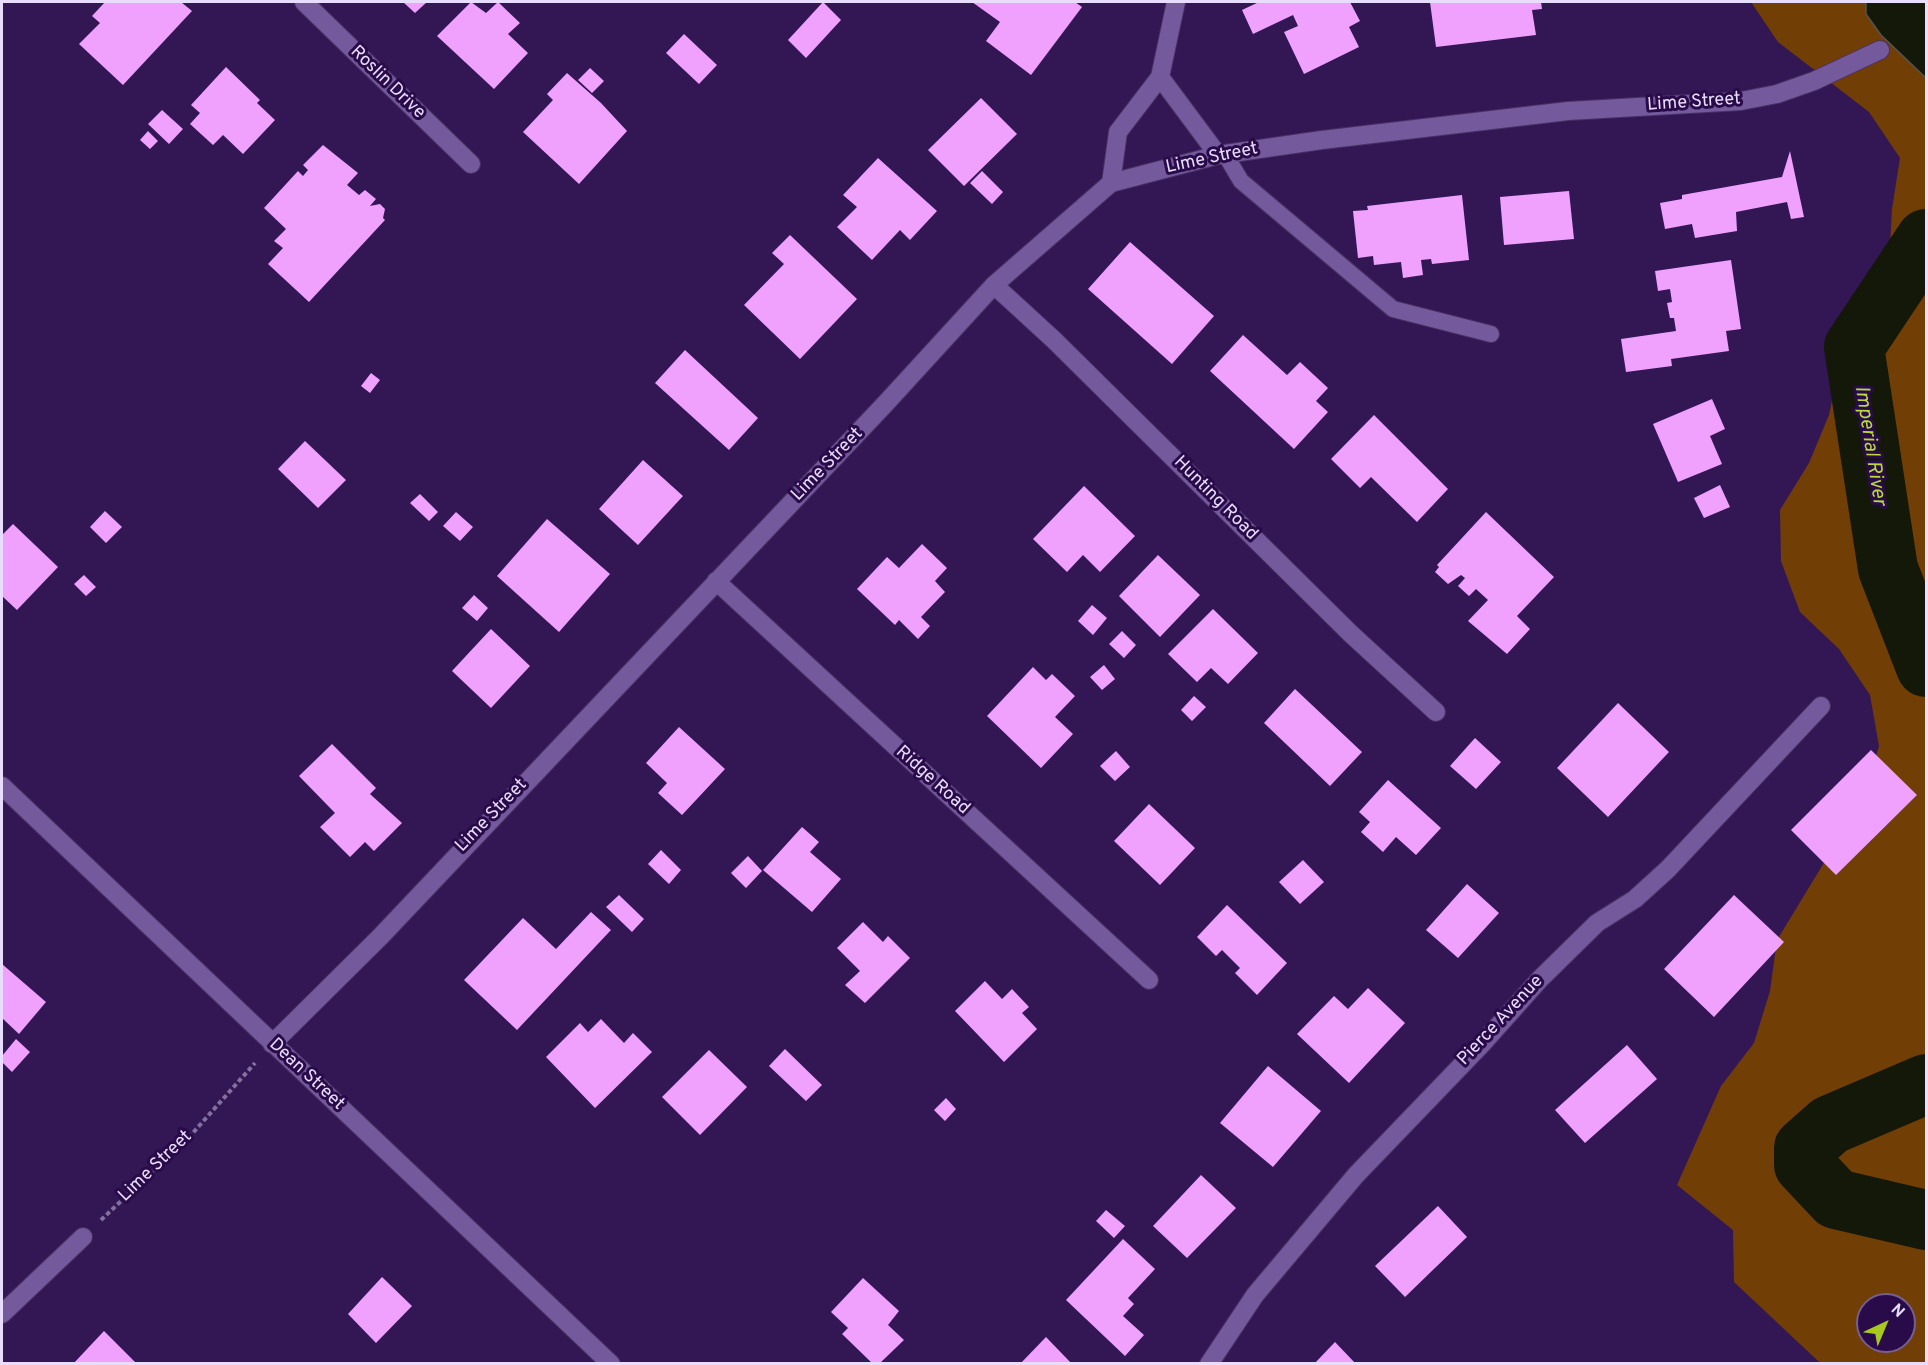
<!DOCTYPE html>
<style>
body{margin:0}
#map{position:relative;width:1928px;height:1365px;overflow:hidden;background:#331754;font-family:Overpass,sans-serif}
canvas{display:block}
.frame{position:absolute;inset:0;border:3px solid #e8ddfc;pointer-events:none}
.north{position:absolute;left:1856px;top:1293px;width:60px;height:60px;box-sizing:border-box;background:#2a0b49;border:2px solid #765f91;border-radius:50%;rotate:44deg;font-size:16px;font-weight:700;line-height:24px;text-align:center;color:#e8ddfc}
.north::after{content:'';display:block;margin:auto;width:21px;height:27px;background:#a7c81f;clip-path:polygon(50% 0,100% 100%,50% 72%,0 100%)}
</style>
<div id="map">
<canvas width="1928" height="1365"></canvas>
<div class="frame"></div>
<div class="north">N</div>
</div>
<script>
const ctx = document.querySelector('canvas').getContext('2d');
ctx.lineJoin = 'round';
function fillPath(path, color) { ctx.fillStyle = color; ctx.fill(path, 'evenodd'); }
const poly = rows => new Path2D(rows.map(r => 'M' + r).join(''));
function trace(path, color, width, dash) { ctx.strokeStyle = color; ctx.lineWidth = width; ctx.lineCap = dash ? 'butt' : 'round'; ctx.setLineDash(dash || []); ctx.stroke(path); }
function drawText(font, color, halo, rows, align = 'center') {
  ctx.font = font + ' Overpass,sans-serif'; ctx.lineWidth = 6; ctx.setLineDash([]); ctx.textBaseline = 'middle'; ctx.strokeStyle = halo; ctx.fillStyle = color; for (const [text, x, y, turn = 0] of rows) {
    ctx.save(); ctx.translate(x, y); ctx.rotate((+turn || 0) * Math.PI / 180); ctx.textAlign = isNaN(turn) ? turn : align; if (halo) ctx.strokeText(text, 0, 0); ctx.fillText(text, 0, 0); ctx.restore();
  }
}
fillPath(poly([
 [1751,2,1866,2,1866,14,1881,35,1926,78,1926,1189,1907,1205,1926,1246,1926,1363,1822,1364,1817,1360,1734,1282,1733,1230,1677,1185,1721,1086,1754,1043,1770,991,1777,940,1864,797,1879,746,1870,695,1839,649,1800,612,1781,561,1780,510,1809,463,1829,415,1841,359,1869,312,1889,265,1892,209,1900,158,1869,112,1778,42],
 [1868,1305,1904,1305,1904,1341,1868,1341]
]), '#713f06');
const water = poly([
 [1866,2,1926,2,1926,78,1881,35,1866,14,1866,2]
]);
fillPath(water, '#141808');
trace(water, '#545351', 1.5);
trace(poly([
 [1926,239,1854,347,1888,569,1926,667],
 [1926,1084,1830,1125,1804,1148,1804,1165,1836,1199,1926,1220]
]), '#141808', 60);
fillPath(poly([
 [105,2,181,2,192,11,123,85,79,44,100,23,92,16],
 [403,2,427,2,415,13],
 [471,2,486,13,498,2,520,23,508,34,528,53,494,89,437,36],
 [823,2,841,20,806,58,788,40],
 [972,2,1075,2,1082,7,1031,75,986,41,1000,22],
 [1259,2,1350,2,1360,21,1349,27,1359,47,1304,74,1284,32,1298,26,1293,15,1253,34,1242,10],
 [1430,2,1541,2,1542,9,1532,10,1536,35,1436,47],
 [684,34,717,65,699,84,666,53],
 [226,67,260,100,257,103,275,120,243,154,223,135,213,145,190,124,200,113,191,105],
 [590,68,604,81,592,93,578,80],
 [567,73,601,103,627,131,579,184,523,132,553,100,547,94],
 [981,98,1017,134,964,186,928,150],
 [162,110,183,129,169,144,148,124],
 [148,131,158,141,150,149,140,140],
 [323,145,358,173,347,185,359,195,365,190,376,199,370,206,380,204,385,209,383,218,385,220,309,302,268,264,283,248,274,241,286,229,264,208,298,171,303,176,308,170,303,165],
 [1790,151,1804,217,1791,219,1787,202,1736,212,1737,231,1695,238,1692,224,1665,229,1660,203,1682,199,1682,195,1782,177],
 [878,158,937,211,910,240,900,230,872,260,837,227,857,207,843,195],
 [982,171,1003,192,992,204,970,183],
 [1569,191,1574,239,1504,245,1500,197],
 [1462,195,1469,260,1432,264,1431,259,1421,260,1423,275,1403,278,1401,262,1374,265,1373,256,1358,258,1353,211,1368,210,1367,206],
 [790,235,857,299,800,359,744,305,784,264,772,253],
 [1130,242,1214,316,1172,364,1088,289],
 [1731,260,1741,329,1726,331,1729,351,1671,359,1672,366,1626,372,1621,339,1676,331,1674,318,1670,318,1667,303,1672,302,1670,289,1658,291,1655,271],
 [1243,335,1287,375,1300,362,1328,388,1316,401,1328,412,1294,449,1210,371],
 [685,350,758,418,729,450,655,383],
 [371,373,380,380,370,393,361,386],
 [1712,399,1725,429,1710,436,1722,464,1678,482,1653,424],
 [1374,415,1448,489,1417,522,1371,477,1360,488,1331,459],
 [305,441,346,480,318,508,278,469],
 [643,460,683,496,638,545,599,509],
 [1720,485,1730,507,1704,518,1694,498],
 [1084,486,1135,536,1100,572,1083,555,1067,572,1033,539],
 [420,494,438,512,429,521,410,503],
 [105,511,122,527,106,543,90,527],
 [456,512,473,527,460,541,443,526],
 [1486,512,1554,577,1517,616,1530,629,1507,654,1468,621,1488,600,1476,589,1469,596,1458,586,1465,578,1461,575,1448,584,1435,572,1439,567,1437,565],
 [547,519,610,574,559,632,497,576],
 [13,524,58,567,17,610,2,596,2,533,3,534],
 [922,544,947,568,935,581,945,592,921,617,930,626,918,639,899,620,895,625,857,589,887,557,899,568],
 [1158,555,1200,595,1160,637,1119,596],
 [84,575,96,587,86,596,74,584],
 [474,595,488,608,477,621,462,608],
 [1092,605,1107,618,1093,635,1078,621],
 [1213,609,1258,653,1228,684,1211,668,1197,682,1168,654],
 [491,629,530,666,491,708,452,671],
 [1122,631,1136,645,1124,658,1109,644],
 [1104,665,1115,679,1102,690,1090,677],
 [1033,667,1046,680,1052,674,1075,696,1055,717,1073,734,1041,768,987,716],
 [1295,689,1362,752,1330,786,1264,723],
 [1194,696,1206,707,1192,721,1181,710],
 [1618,703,1669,752,1608,817,1557,768],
 [679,727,725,769,682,815,658,793,667,783,646,763],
 [1475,738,1501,762,1476,789,1450,766],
 [332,744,376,788,370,794,402,823,374,851,365,842,350,857,320,827,335,813,299,776],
 [1871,750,1917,795,1836,875,1791,830],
 [1116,751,1130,767,1115,781,1100,766],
 [1388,780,1441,828,1416,855,1396,837,1383,852,1361,832,1370,822,1359,812],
 [1149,804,1195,848,1160,885,1114,841],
 [802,827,819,842,810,852,841,879,812,912,763,870],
 [661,850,681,870,669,884,648,864],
 [748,856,762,871,746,888,731,873],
 [1303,860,1324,882,1300,904,1279,882],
 [1467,884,1499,913,1458,958,1426,930],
 [619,895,644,919,632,932,606,907],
 [1734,895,1784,942,1714,1017,1664,969],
 [1227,905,1287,963,1257,995,1235,973,1240,968,1222,950,1216,956,1197,937],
 [591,912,611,930,517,1030,464,980,523,918,556,949],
 [863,922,883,942,888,936,910,958,865,1003,845,985,860,971,837,948],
 [2,964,46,1002,19,1034,2,1018],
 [985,981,1002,999,1012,989,1029,1007,1022,1013,1037,1029,1004,1062,955,1011],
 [1368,988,1405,1023,1349,1083,1297,1034,1334,996,1348,1009],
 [601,1019,624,1043,633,1033,652,1052,595,1108,546,1057,580,1023,588,1032],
 [16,1039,30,1052,12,1072,2,1062,2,1056],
 [1627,1045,1657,1079,1585,1143,1555,1110],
 [785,1049,822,1085,806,1101,769,1066],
 [709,1050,747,1087,700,1135,662,1097],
 [1268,1066,1321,1111,1273,1167,1220,1123],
 [946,1098,956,1109,945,1121,934,1110],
 [1201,1175,1236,1208,1187,1258,1153,1226],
 [1438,1206,1467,1237,1405,1297,1375,1266],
 [1106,1210,1125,1226,1114,1238,1096,1221],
 [1123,1239,1155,1269,1128,1298,1134,1304,1123,1316,1144,1335,1125,1356,1066,1300],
 [382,1277,412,1306,376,1343,348,1314],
 [863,1278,899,1311,888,1325,904,1340,879,1364,873,1364,842,1334,848,1328,831,1312],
 [104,1331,137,1364,73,1364],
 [1046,1337,1072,1364,1020,1364],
 [1335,1342,1356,1364,1314,1364]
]), '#f0a1fe');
const lane = poly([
 [1225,154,1241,181,1393,309,1491,334]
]);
const street = poly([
 [304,2,471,164],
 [1160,77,1218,155],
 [1111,183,1118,132,1160,77,1176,2],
 [994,285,1054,340,1351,634,1436,712],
 [716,581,1149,980],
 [2,786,611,1364],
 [272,1044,380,937,886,403,994,285,1111,183,1218,155,1322,140,1568,111,1741,101,1777,94,1814,81,1880,50],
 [2,1314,83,1237],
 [1209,1364,1255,1295,1356,1175,1482,1044,1540,979,1597,923,1635,899,1668,869,1821,706]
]);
trace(lane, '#493163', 18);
trace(street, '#493163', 20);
trace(poly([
 [101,1220,191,1135,255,1063]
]), '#84709f', 4, [4.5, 3]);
trace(lane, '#74599c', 16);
trace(street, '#74599c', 18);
drawText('18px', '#e8ddfc', '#2a0b49', [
 ["Roslin Drive",387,83,44],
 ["Lime Street",1694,103,-4],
 ["Lime Street",1212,159,-12],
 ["Lime Street",828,465,-46],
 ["Hunting Road",1215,499,45],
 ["Ridge Road",932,781,42],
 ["Lime Street",492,816,-46],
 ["Pierce Avenue",1501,1021,-47],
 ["Dean Street",306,1075,43],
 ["Lime Street",156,1167,-44]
]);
drawText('italic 20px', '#b8db3a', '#2a0b49', [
 ["Imperial River",1869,446,81]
]);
</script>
